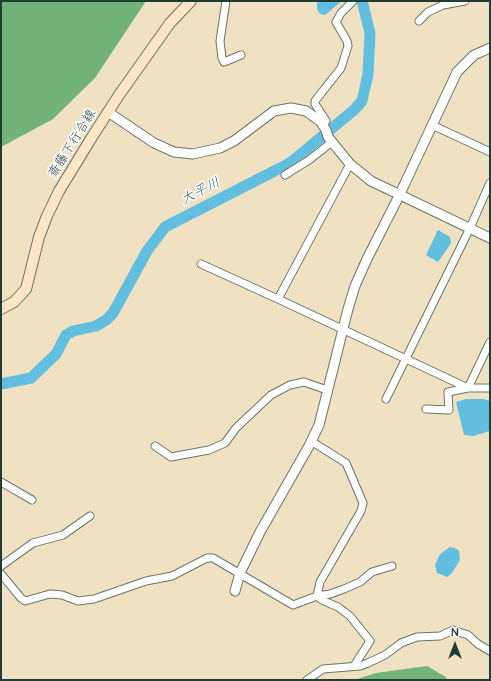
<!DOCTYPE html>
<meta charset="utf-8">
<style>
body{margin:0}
#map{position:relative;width:491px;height:681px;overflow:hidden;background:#f0e1c3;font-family:"Architects Daughter",sans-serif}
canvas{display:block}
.frame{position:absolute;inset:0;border:2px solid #1f3d34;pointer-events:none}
.north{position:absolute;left:435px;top:625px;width:40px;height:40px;-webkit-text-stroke:3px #fff;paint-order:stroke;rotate:0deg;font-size:11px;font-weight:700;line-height:16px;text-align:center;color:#1f3d34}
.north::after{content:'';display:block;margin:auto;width:14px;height:18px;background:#1f3d34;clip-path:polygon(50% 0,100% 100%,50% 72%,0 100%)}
</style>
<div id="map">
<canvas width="491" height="681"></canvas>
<div class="frame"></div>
<div class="north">N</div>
</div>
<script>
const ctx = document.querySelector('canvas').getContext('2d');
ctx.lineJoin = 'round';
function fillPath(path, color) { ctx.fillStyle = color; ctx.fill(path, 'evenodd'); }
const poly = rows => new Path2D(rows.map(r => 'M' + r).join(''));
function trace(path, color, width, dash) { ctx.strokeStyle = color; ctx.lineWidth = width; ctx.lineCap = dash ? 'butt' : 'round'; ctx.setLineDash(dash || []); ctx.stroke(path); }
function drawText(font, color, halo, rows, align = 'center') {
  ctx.font = font + ' "Architects Daughter","Klee One",sans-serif'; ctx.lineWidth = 3; ctx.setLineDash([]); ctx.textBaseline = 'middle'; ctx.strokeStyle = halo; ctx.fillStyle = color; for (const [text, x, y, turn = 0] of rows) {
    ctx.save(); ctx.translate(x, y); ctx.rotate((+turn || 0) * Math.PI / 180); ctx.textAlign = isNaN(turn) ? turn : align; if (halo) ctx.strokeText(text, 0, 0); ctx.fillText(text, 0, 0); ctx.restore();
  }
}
fillPath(poly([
 [1,1,146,1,95,78,53,119,1,147],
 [427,666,446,677,447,680,354,680,376,673]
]), '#72b477');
fillPath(poly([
 [317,1,342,1,325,15,320,14,317,9],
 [438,230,450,237,451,243,438,262,426,255],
 [466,399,484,399,490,401,490,431,473,436,464,435,456,402],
 [450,547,455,548,459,551,460,560,452,573,447,577,437,573,435,565,440,554]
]), '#61bedf');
trace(poly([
 [1,384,31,378,56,354,66,335,73,331,96,326,106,320,113,313,147,251,165,227,290,163,354,110,362,101,368,74,370,33,362,1]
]), '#61bedf', 11);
const minor = poly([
 [226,1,220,41,222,58,224,62,241,55],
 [419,21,428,12,443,5,465,1],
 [322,125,326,121,315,104,315,101,341,68,348,46,347,41,336,22,341,13,353,1],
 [432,125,490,152],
 [350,164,278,299,468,388,490,342],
 [285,175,309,160,332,142],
 [201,264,278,299],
 [386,399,470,228,490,183],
 [426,409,449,410,448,392,468,388,490,388],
 [155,446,171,457,209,450,225,443,236,428,271,395,290,385,304,382,327,390],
 [1,482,32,500],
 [1,566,33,543,63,535,90,516],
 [1,574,21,598,25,601,50,594,62,595,78,601,94,599,146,581,172,576,207,558,213,558,293,605,317,596,320,582,361,511,363,503,346,463,311,441],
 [317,596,322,600,338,607,350,616,370,641,354,666],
 [317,596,330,594,344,589,360,582,372,572,392,566],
 [307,680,323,669,360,666,368,663,385,655,401,643,417,637,440,636,453,630,468,635,478,644,490,651]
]);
const tertiary = poly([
 [108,112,154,143,174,152,193,154,220,148,234,141,274,111,291,108,306,111,320,121,326,130,328,137,350,164,371,181,490,238],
 [235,591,240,573,260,532,309,446,319,425,348,309,355,286,367,259,399,196,457,72,474,55,490,48]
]);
const secondary = poly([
 [1,309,14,302,26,289,39,237,47,216,59,191,92,137,119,95,170,23,191,1]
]);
trace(minor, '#687666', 9);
trace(tertiary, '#687666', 11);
trace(secondary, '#687666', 12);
trace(minor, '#fff', 7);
trace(tertiary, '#fff', 9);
trace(secondary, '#fde5c5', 10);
drawText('13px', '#1f3d34', '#fff', [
 ["斎藤下行合線",73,144,-58]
]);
drawText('italic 14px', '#336467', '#fff', [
 ["大平川",201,192,-27]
]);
</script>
